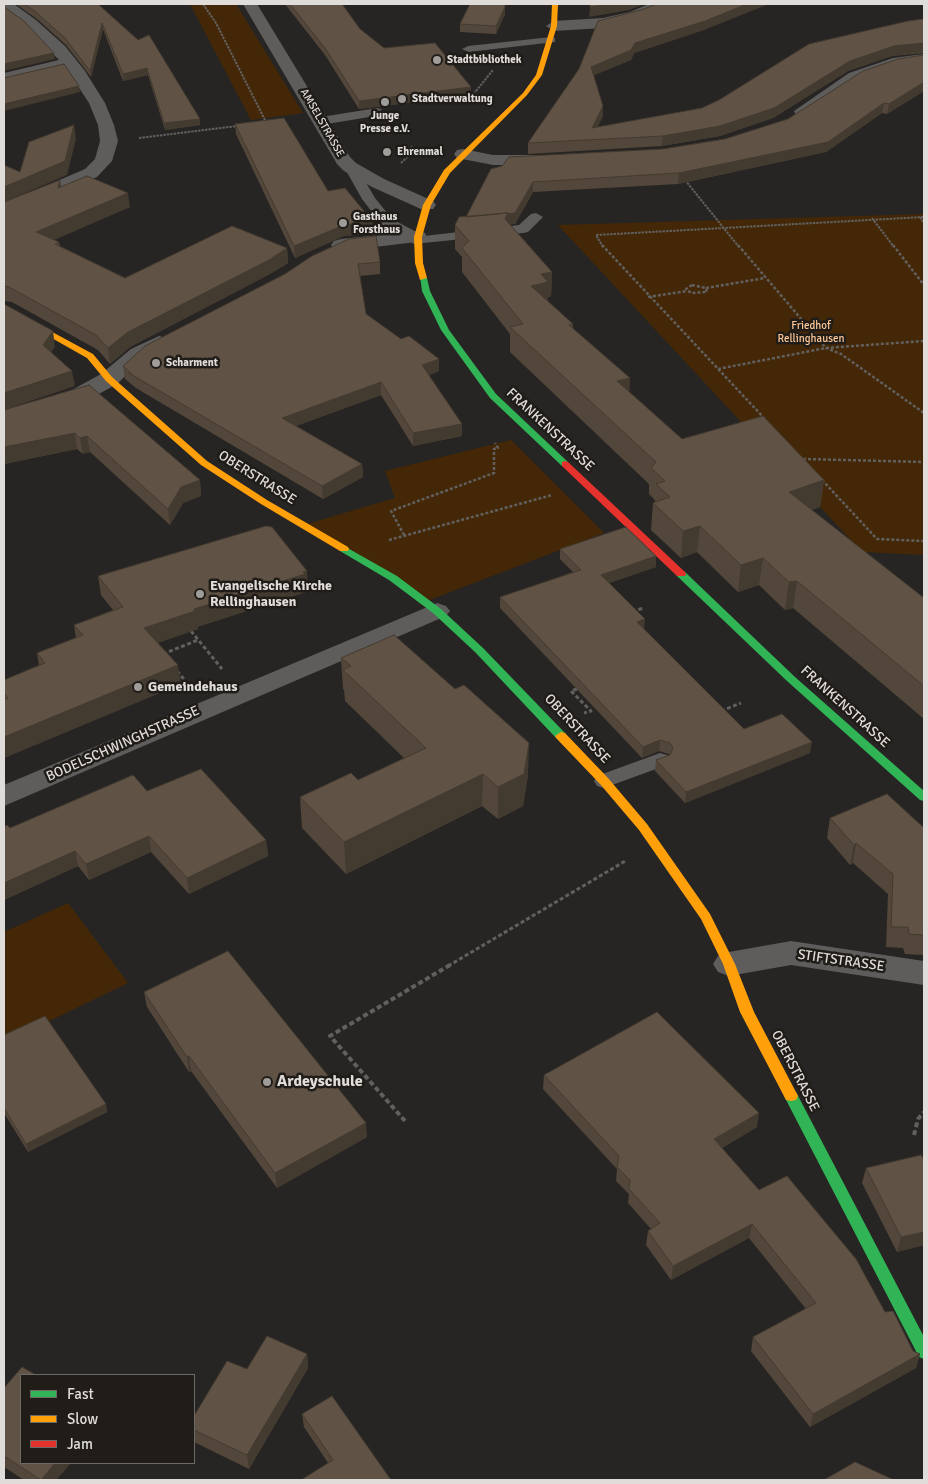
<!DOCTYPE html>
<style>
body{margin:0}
#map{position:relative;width:928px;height:1484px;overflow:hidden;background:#272523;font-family:Signika,sans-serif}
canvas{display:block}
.frame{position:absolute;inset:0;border:5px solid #dfdcda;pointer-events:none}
.legend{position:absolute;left:20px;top:1374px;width:175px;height:90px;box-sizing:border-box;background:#201c18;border:1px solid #6c6966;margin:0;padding:6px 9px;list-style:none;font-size:15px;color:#dfdcda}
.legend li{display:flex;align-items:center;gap:10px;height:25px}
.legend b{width:25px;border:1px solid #6c6966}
</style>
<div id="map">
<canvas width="928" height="1484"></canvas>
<div class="frame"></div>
<ul class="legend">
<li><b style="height:6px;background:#30b455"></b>Fast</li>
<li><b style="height:6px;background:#ff9f0a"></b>Slow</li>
<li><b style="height:6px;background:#e5322d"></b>Jam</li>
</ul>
</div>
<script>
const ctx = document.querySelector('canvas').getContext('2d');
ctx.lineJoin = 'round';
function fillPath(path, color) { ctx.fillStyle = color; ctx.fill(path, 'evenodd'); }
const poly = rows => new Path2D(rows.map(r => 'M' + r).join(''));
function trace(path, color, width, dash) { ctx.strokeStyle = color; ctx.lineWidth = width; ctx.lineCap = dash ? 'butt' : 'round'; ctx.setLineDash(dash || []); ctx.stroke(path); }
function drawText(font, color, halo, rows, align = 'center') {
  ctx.font = font + ' Signika,sans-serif'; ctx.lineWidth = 5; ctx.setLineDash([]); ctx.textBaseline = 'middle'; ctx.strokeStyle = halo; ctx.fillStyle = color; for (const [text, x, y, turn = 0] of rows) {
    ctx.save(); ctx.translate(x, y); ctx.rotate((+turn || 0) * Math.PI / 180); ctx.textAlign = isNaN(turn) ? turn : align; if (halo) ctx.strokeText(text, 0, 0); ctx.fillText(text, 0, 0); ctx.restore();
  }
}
fillPath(poly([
 [190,4,236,4,303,113,251,120],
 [924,214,924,555,862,552,558,225],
 [511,440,604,533,427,601,307,524,395,498,385,471],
 [68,903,128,983,4,1043,4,932]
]), '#442706');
trace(poly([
 [203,4,216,23,266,122],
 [446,103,467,102,493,70],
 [139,138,237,126],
 [401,163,414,151,411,146],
 [685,180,739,247],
 [920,217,924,223],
 [872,218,894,247],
 [603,247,596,235,924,217]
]), '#61605f', 2, [2.5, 1]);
trace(poly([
 [602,245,765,419],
 [738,245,826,348,841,354,924,413],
 [893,245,924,285],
 [692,285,706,288,707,292,691,293,686,289,692,285],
 [706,288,765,278],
 [648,297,687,291],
 [718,369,826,348,924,341],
 [803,459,924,462],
 [822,480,877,539,924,541],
 [404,535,391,511,494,473,494,449,498,448,495,443],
 [389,540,552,495]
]), '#61605f', 2.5, [3, 2]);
trace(poly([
 [632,611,644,608],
 [191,631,222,669],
 [163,654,198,640],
 [177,671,189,685],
 [577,689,571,691,591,711,584,713],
 [721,711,741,703],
 [448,966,627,860]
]), '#61605f', 3, [4, 2.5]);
trace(poly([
 [405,1121,330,1036,450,965],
 [914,1135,918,1119,924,1112]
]), '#61605f', 4, [5, 3]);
fillPath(poly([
 [551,37,555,38,555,42,468,52,462,49,468,46,551,37],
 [377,108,381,109,383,112,381,115,321,125,315,121,321,117,377,108],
 [350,163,355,164,375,198,392,219,424,236,519,225,531,214,536,213,543,217,528,232,523,233,413,244,412,239,382,225,362,199,344,167,350,163],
 [660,753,667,755,670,760,667,765,604,788,597,786,594,781,597,776,660,753]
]), '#5e5d5c');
fillPath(poly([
 [4,4,14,4,36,20,65,46,85,71,105,103,114,125,118,141,112,161,97,177,4,217,4,204,85,169,95,159,100,141,98,125,89,103,66,68,4,83,4,73,59,60,26,26,4,10,4,4],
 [243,4,257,4,350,157,356,163,384,179,433,201,436,205,433,209,421,209,372,187,344,171,337,164,243,4],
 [649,4,668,4,666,7,640,18,603,28,554,31,546,26,554,21,603,18,630,12,649,4],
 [924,54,924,64,896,67,861,79,808,115,802,116,796,115,794,111,849,73,893,58,924,54],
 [463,149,493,155,544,155,550,156,553,160,550,164,544,165,493,165,457,158,454,154,457,150,463,149],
 [418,231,425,233,427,237,425,241,341,251,334,249,331,245,334,241,341,239,418,231],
 [159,336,166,338,169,342,166,346,145,357,117,384,86,401,4,426,4,412,70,391,101,374,131,349,159,336],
 [437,603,446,606,450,611,446,616,4,806,4,785,437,603],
 [791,941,924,961,924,985,791,965,729,976,718,972,713,964,718,956,729,952,791,941]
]), '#5e5d5c');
fillPath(poly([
 [420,276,427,278,430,291,449,330,496,394,568,462,568,466,562,466,490,398,441,330,422,291,420,276],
 [344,546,397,576,441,609,483,648,565,733,567,736,565,739,557,739,475,652,433,613,389,580,340,551,339,549,340,547,344,546],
 [681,571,685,572,795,677,924,791,924,801,920,800,787,681,677,576,676,574,681,571],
 [791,1091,796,1092,924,1337,924,1359,919,1357,784,1096,786,1092,791,1091]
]), '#30b455');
fillPath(poly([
 [552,4,558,4,557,26,542,75,527,95,450,173,431,205,422,237,423,263,427,278,420,280,415,263,414,237,423,205,444,170,523,93,536,75,551,26,552,4],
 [4,306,93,354,112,377,207,461,267,500,348,547,349,549,348,551,340,551,261,504,201,465,106,381,87,358,4,311,4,306],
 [561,732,565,733,608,778,647,824,710,914,735,964,754,1012,798,1096,796,1100,791,1101,786,1100,740,1012,723,964,701,919,639,830,600,784,557,739,555,736,561,732]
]), '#ff9f0a');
fillPath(poly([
 [565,461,568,462,685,572,686,574,685,576,677,576,562,466,562,462,565,461]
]), '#e5322d');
fillPath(poly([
 [16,4,98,4,200,125,165,130,148,75,123,81,103,29,91,77,66,45,37,19],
 [285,4,342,4,360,29,384,48,471,87,471,95,359,109,325,55],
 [505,14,496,34,460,32,460,24],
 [924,19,924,53,892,56,848,71,773,118,720,136,662,146,528,154,528,143,579,69,704,30,634,53,631,60,594,75,603,116,597,127,702,108],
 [924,55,924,91,887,114,882,113,826,152,678,184,533,192,515,224,510,224,552,272,551,297,548,297,548,301,573,324,573,329,630,378,629,392,682,439,824,480,820,507,812,510,924,598,924,719,793,608,785,610,759,585,738,592,697,552,681,558,651,530,653,503,655,502,655,500,649,494,649,484,510,352,510,334,462,272,462,257,455,249,455,225,466,217,491,169,663,149,725,139,788,119],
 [235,124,328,191,374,233,344,236,295,258,236,134],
 [61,187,130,207,53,240,59,242,60,247,125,278,287,248,288,263,270,274,130,347,110,364,98,350,12,302,4,301,4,202],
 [312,256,380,262,380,274,360,276,366,314,401,339,439,359,439,371,429,375,462,436,413,446,381,395,296,426,362,464,363,477,323,499,136,388,125,379,123,366,285,274],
 [89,385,200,480,201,496,183,503,170,525,90,452,83,454,77,449,4,464,4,410],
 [560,549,656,567,609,583,644,630,744,729,810,753,685,803,655,771,656,760,669,755,669,754,659,751,642,758,500,608,500,597,573,572,560,559],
 [98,576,308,589,306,590,306,592,197,627,198,629,157,643,181,684,4,758,4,680,39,665,37,653,76,638,74,625,113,610,101,595],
 [341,658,528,775,523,806,498,819,482,806,346,874,302,828,300,797,358,780,404,758,345,701,344,690,343,689],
 [147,791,266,840,268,856,189,894,151,852,89,880,78,866,4,900,4,827,10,828],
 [830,818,924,828,924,955,905,954,903,948,886,947,888,894,853,863,850,865,827,838],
 [144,992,367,1137,277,1188,191,1071,189,1072,147,1007],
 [4,1035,106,1104,107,1112,28,1152,4,1113],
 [544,1075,757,1127,722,1148,759,1190,885,1312,913,1351,920,1354,916,1368,810,1427,751,1351,753,1337,806,1309,749,1238,671,1280,646,1245,648,1231,651,1229,628,1203,629,1194,616,1181,617,1169,543,1089],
 [924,1160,924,1245,897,1252,862,1183,866,1168],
 [307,1354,308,1368,249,1469,194,1442,194,1416,247,1369],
 [4,1388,21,1463,71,1463,56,1480,24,1480,4,1467],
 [302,1414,391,1480,328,1463,304,1427]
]), '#53473b');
fillPath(poly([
 [612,4,645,4,629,10,589,17,590,7],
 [747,4,769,4,704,30,634,53,631,60,590,77,591,67,635,43],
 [505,7,505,14,496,34,496,26],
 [102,23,103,29,91,77,90,71],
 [924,43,924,52,892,56,848,71,773,118,720,136,662,146,663,136,850,61,894,46],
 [54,53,55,59,4,71,4,64],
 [147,68,148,75,123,81,123,74],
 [924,82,924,91,887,114,889,104],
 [79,86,80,92,4,111,4,104],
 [471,87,471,95,359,109,359,101],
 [884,103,882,113,826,152,678,184,679,173],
 [603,106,603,116,592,139,592,128],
 [200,119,200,125,165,130,164,123],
 [74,125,76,139,67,175,4,202,4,187],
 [60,180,62,194,58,188],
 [533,182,533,192,515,224,465,229],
 [128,193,130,207,38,247,36,232],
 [373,222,374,233,344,236,295,258,294,246,344,225],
 [287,248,288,263,270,274,130,347,110,364,108,348,128,332],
 [552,272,551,297,548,297,548,307,531,286,541,274],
 [53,331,55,347,45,360,43,345],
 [439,359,439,371,422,378,422,365],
 [72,371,75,386,4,410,4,393],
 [630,378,629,403,617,381],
 [381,382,381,395,282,431,282,418],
 [462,424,462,436,413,446,413,433],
 [75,433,77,449,4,464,4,447],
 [87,436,90,452,83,454,80,438],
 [362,464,363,477,323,499,322,486],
 [200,480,201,496,183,503,170,525,168,509,181,487],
 [824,480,820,507,786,519,789,492],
 [700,526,697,552,681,558,683,531],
 [656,556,656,567,600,586,601,575],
 [763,558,759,585,738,592,741,565],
 [307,571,308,589,306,590,306,592,197,627,198,629,146,647,144,628,194,609],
 [797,581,793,608,785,610,789,582],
 [645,619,644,630,637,622],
 [178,665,181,684,4,758,4,737],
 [660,740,659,751,642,758,643,747],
 [812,742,810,753,685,803,686,792],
 [529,743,528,775,523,806,498,819,498,787],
 [483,774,482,806,346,874,344,842],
 [149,836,151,852,89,880,86,864],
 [266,840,268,856,189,894,187,878],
 [856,843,853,863,850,865,854,845],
 [75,851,78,866,4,900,4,883],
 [189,1056,191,1071,189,1072,187,1057],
 [106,1104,107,1112,28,1152,26,1144],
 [759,1113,757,1127,712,1153,714,1139],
 [366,1123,367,1137,277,1188,275,1173],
 [752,1224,749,1238,671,1280,673,1266],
 [924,1232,924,1245,897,1252,901,1237],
 [307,1354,308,1368,249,1469,247,1455],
 [920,1354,916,1368,810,1427,813,1414],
 [55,1463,71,1463,56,1480,41,1480]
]), '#433a30');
const building = poly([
 [24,4,98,4,138,40,149,35,200,119,164,123,147,68,123,74,102,23,90,71,65,38,36,12,24,4],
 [290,4,342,4,360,29,384,48,435,43,471,87,359,101,325,48,290,4],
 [470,4,505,4,505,7,496,26,460,24,470,4],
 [590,4,612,4,590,7,590,4],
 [657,4,747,4,705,21,635,43,631,50,591,67,603,106,592,128,702,108,719,100,809,44,908,21,924,19,924,43,894,46,850,61,774,108,720,126,663,136,528,143,579,69,598,21,641,10,657,4],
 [4,7,24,21,54,53,4,64,4,7],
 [924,55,924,82,889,104,884,103,828,142,679,173,533,182,515,213,508,214,508,213,466,217,491,169,502,166,509,157,663,149,725,139,788,119,863,71,898,59,924,55],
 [64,64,79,86,4,104,4,78,64,64],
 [284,118,328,191,345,188,373,222,344,225,294,246,235,124,284,118],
 [74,125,65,161,4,187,4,165,20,172,29,142,74,125],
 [87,176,128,193,36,232,59,242,55,244,125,278,232,226,287,248,269,260,128,332,108,348,96,335,9,287,4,286,4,202,60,180,58,188,87,176],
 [508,213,505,219,552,272,541,274,548,282,531,286,573,324,569,325,630,378,617,381,682,439,763,416,824,480,789,492,924,598,924,686,797,581,789,582,763,558,741,565,700,526,683,531,653,503,670,497,656,484,665,481,651,468,656,462,510,327,523,324,462,248,469,241,455,225,459,217,508,213],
 [376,236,380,262,358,264,366,314,401,339,409,336,439,359,422,365,462,424,413,433,381,382,282,418,362,464,322,486,134,376,123,366,145,346,285,274,312,256,349,239,376,236],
 [4,304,53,331,43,345,72,371,4,393,4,304],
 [89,385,200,480,181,487,168,509,87,436,80,438,75,433,4,447,4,410,89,385],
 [266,526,272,527,307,571,303,572,305,574,194,609,195,611,144,628,178,665,4,737,4,700,8,698,4,693,4,680,45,663,37,653,83,635,74,625,123,607,98,576,266,526],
 [626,527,656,556,601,575,645,619,637,622,744,729,782,714,812,742,686,792,656,760,670,755,673,748,670,743,660,740,643,747,500,597,581,570,560,549,626,527],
 [394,635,455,689,464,685,529,743,524,774,498,787,483,774,344,842,300,797,351,773,358,780,426,748,343,670,351,666,341,658,394,635],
 [201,769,266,840,187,878,149,836,86,864,75,851,4,883,4,827,7,825,10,828,133,775,147,791,201,769],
 [887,794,924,828,924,935,909,934,908,927,891,927,893,874,856,843,854,845,830,818,887,794],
 [228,951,366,1123,275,1173,189,1056,187,1057,144,992,228,951],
 [657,1012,759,1113,714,1139,759,1190,787,1176,856,1259,885,1312,893,1311,913,1351,920,1354,813,1414,753,1337,816,1303,752,1224,673,1266,648,1231,660,1223,629,1189,630,1180,617,1167,619,1156,544,1075,657,1012],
 [45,1016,106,1104,26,1144,4,1108,4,1035,45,1016],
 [921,1155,924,1160,924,1232,901,1237,866,1168,921,1155],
 [267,1336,307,1354,247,1455,194,1430,194,1416,227,1361,247,1369,267,1336],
 [22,1367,36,1375,21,1375,21,1463,55,1463,41,1480,4,1456,4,1388,22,1367],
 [332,1396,391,1480,301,1480,333,1460,302,1414,332,1396],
 [855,1462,894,1480,824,1480,855,1462]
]);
fillPath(building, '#605345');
trace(building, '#433a30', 1);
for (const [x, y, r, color] of [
 [437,60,5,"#9f9c9a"],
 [402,99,5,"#9f9c9a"],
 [385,102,5,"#9f9c9a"],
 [387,152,5,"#9f9c9a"],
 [343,223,5,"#9f9c9a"],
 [156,363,5,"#9f9c9a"],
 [200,594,5,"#9f9c9a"],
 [138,687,5,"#9f9c9a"],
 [267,1082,5,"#9f9c9a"]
]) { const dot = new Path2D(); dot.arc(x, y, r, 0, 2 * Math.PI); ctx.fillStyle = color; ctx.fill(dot); trace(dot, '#201c18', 2); }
drawText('bold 11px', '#dfdcda', '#201c18', [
 ["Stadtbibliothek",447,60],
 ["Stadtverwaltung",412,99],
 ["Junge",385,116,"center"],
 ["Presse e.V.",385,129,"center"],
 ["Ehrenmal",397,152],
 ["Gasthaus",353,217],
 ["Forsthaus",353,230],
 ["Scharment",166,363]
], 'left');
drawText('11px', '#dfdcda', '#201c18', [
 ["AMSELSTRASSE",322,123,60]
]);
drawText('11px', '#fec899', '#201c18', [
 ["Friedhof",811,326],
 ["Rellinghausen",811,339]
]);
drawText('14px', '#dfdcda', '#201c18', [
 ["FRANKENSTRASSE",550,430,43],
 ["OBERSTRASSE",257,478,32],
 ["FRANKENSTRASSE",845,707,42],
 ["OBERSTRASSE",577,729,47],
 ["BODELSCHWINGHSTRASSE",123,744,-24],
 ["STIFTSTRASSE",841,961,8],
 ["OBERSTRASSE",795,1071,63]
]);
drawText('bold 14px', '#dfdcda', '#201c18', [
 ["Evangelische Kirche",210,586],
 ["Rellinghausen",210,602],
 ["Gemeindehaus",148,687]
], 'left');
drawText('bold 16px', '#dfdcda', '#201c18', [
 ["Ardeyschule",277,1082]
], 'left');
</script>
